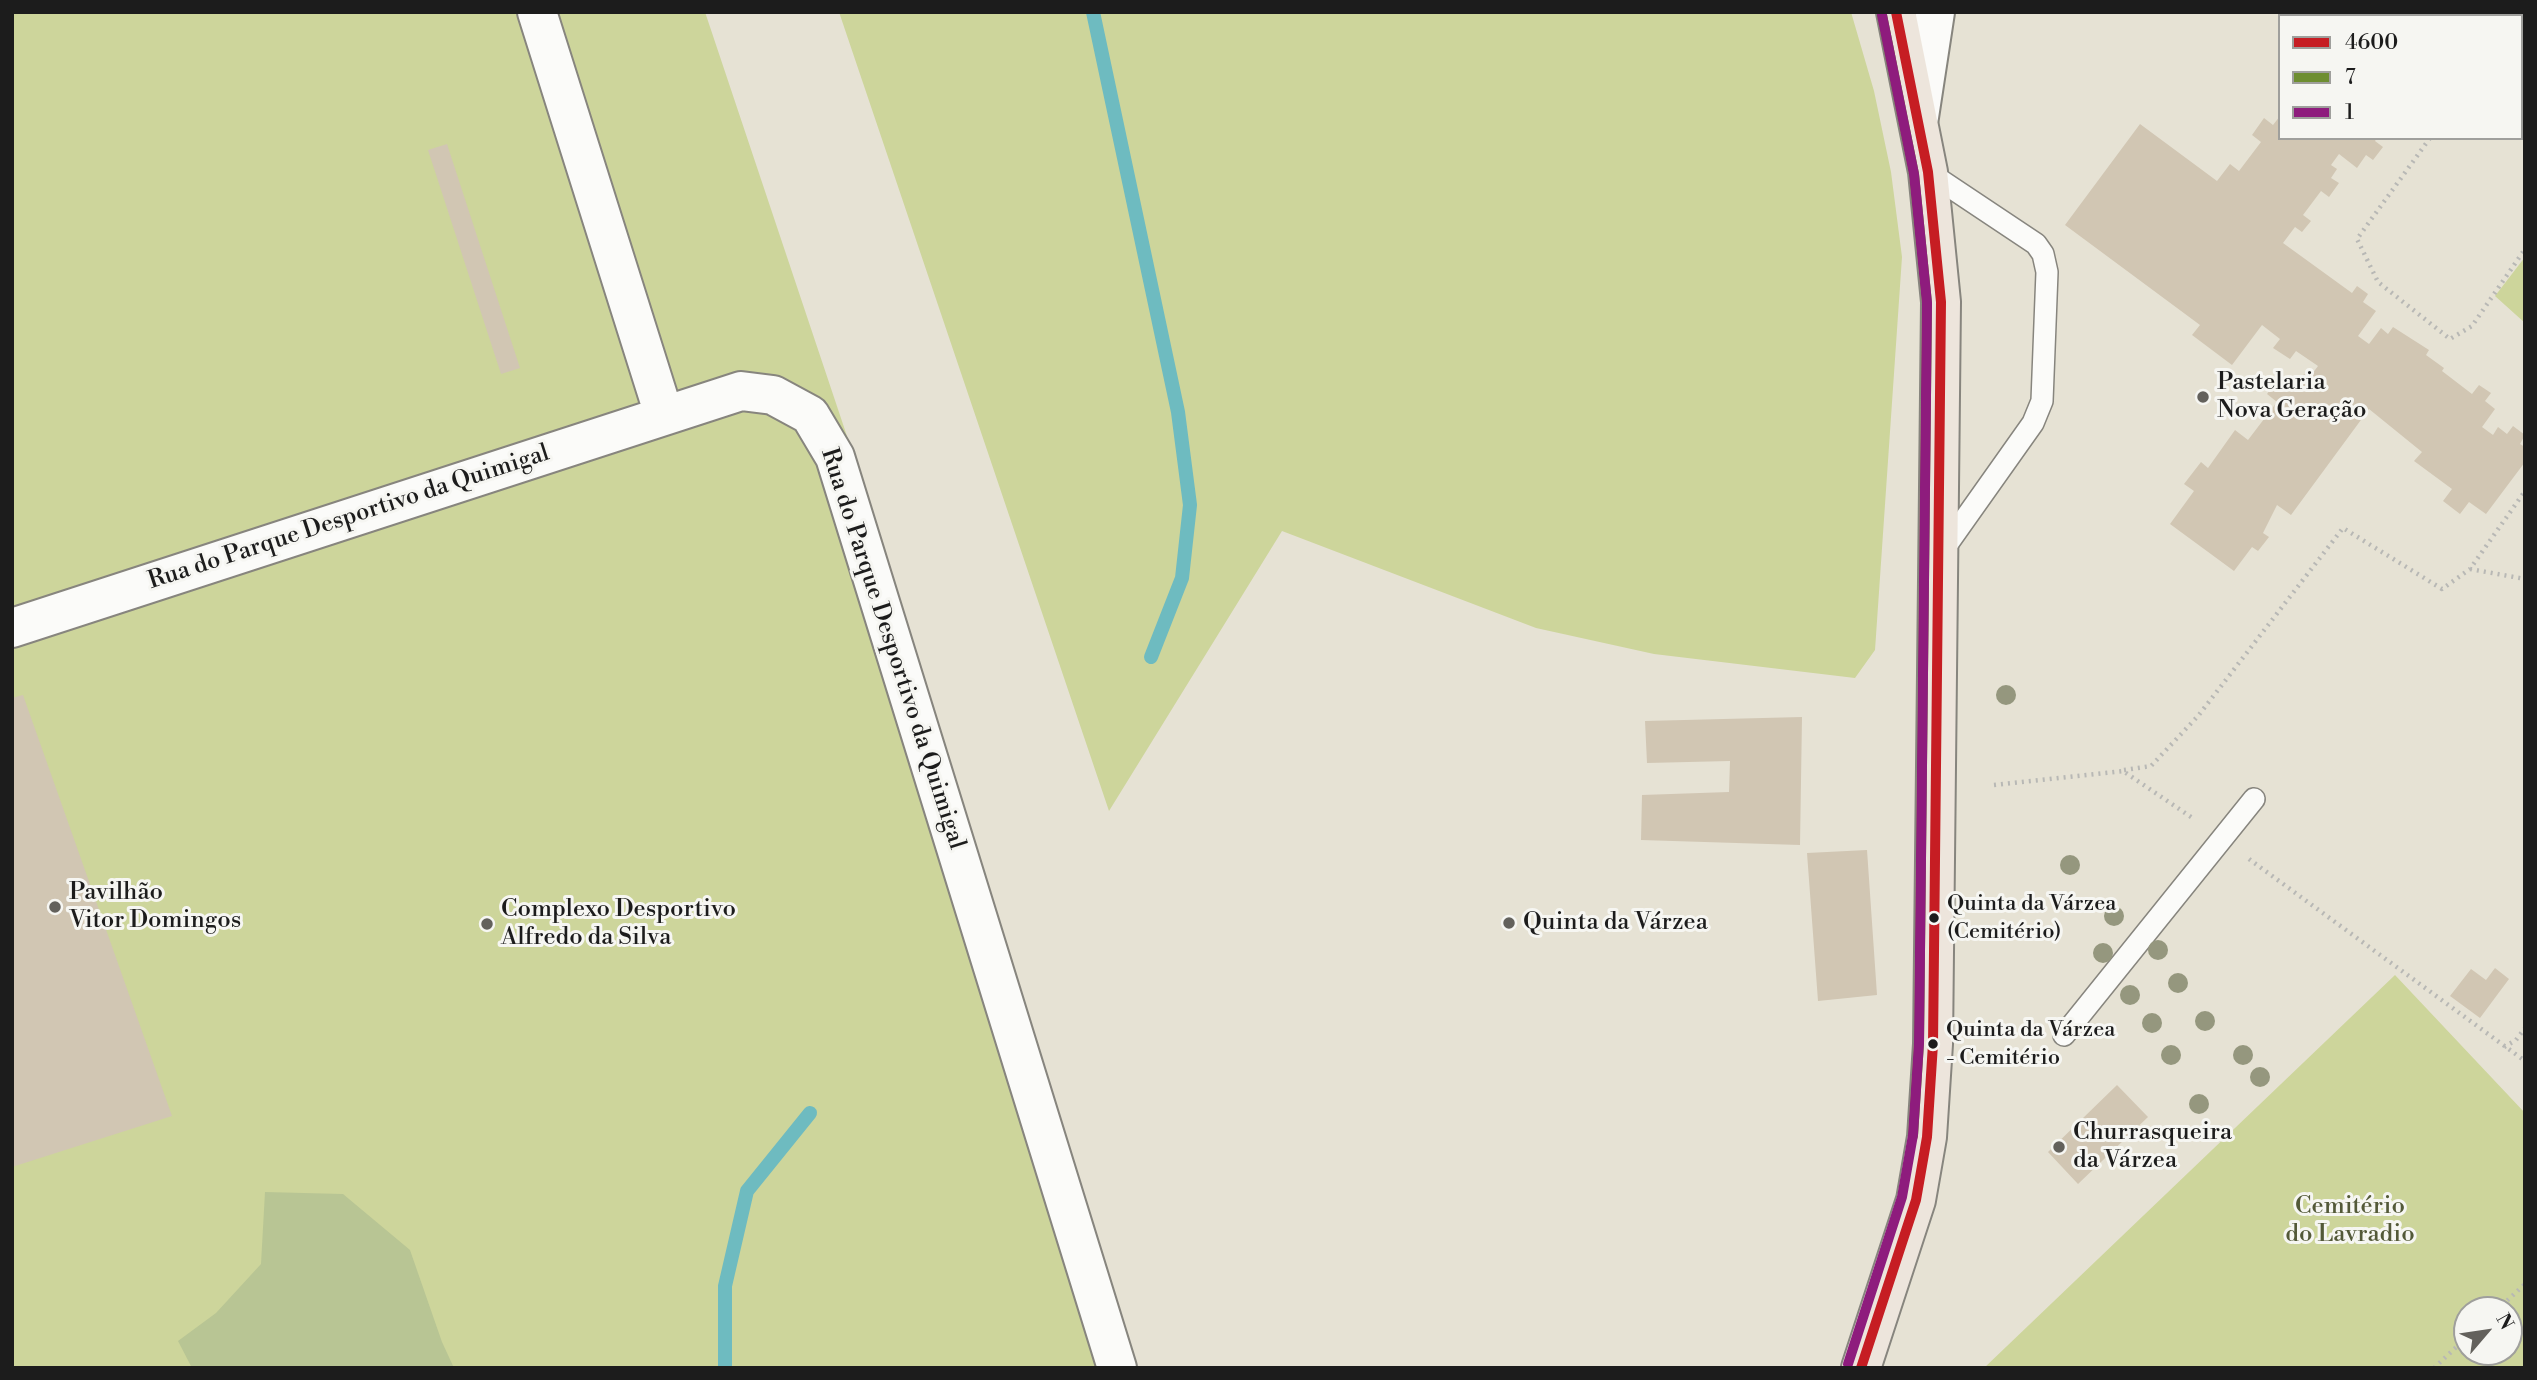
<!DOCTYPE html>
<meta charset="utf-8">
<style>
body{margin:0}
#map{position:relative;width:2537px;height:1380px;overflow:hidden;background:#e6e2d4;font-family:"Libre Bodoni",serif}
canvas{display:block}
.frame{position:absolute;inset:0;border:14px solid #1c1c1c;pointer-events:none}
.legend{position:absolute;left:2278px;top:14px;width:245px;height:126px;box-sizing:border-box;background:#f6f6f2;border:2px solid #9f9f9c;margin:0;padding:9px 12px;list-style:none;font-size:21px;color:#1c1c1c}
.legend li{display:flex;align-items:center;gap:14px;height:35px}
.legend b{width:35px;border:2px solid #9f9f9c}
.north{position:absolute;left:2453px;top:1296px;width:70px;height:70px;box-sizing:border-box;background:#f6f6f2;border:2px solid #9f9f9c;border-radius:50%;rotate:61deg;font-size:19px;font-weight:700;line-height:28px;text-align:center;color:#1c1c1c}
.north::after{content:'';display:block;margin:auto;width:24px;height:32px;background:#63615c;clip-path:polygon(50% 0,100% 100%,50% 72%,0 100%)}
</style>
<div id="map">
<canvas width="2537" height="1380"></canvas>
<div class="frame"></div>
<ul class="legend">
<li><b style="height:9px;background:#c61d23"></b>4600</li>
<li><b style="height:9px;background:#6e8e31"></b>7</li>
<li><b style="height:9px;background:#8e1c7d"></b>1</li>
</ul>
<div class="north">N</div>
</div>
<script>
const ctx = document.querySelector('canvas').getContext('2d');
ctx.lineJoin = 'round';
function fillPath(path, color) { ctx.fillStyle = color; ctx.fill(path, 'evenodd'); }
const poly = rows => new Path2D(rows.map(r => 'M' + r).join(''));
function trace(path, color, width, dash) { ctx.strokeStyle = color; ctx.lineWidth = width; ctx.lineCap = dash ? 'butt' : 'round'; ctx.setLineDash(dash || []); ctx.stroke(path); }
function drawText(font, color, halo, rows, align = 'center') {
  ctx.font = font + ' "Libre Bodoni",serif'; ctx.lineWidth = 6; ctx.setLineDash([]); ctx.textBaseline = 'middle'; ctx.strokeStyle = halo; ctx.fillStyle = color; for (const [text, x, y, turn = 0] of rows) {
    ctx.save(); ctx.translate(x, y); ctx.rotate((+turn || 0) * Math.PI / 180); ctx.textAlign = isNaN(turn) ? turn : align; if (halo) ctx.strokeText(text, 0, 0); ctx.fillText(text, 0, 0); ctx.restore();
  }
}
fillPath(poly([
 [12,12,705,12,858,469,821,480,1102,1368,12,1368],
 [839,12,1851,12,1874,91,1891,172,1902,257,1875,650,1855,678,1654,654,1536,628,1282,531,1109,811],
 [2525,257,2525,323,2495,296],
 [2395,975,2525,1113,2525,1368,1984,1368],
 [2467,1310,2509,1310,2509,1352,2467,1352]
]), '#cdd59b');
fillPath(poly([
 [265,1192,343,1194,410,1250,442,1342,454,1368,192,1368,178,1341,216,1313,261,1264]
]), '#b8c594');
trace(poly([
 [1093,12,1178,412,1190,505,1182,578,1151,657],
 [725,1368,725,1286,747,1191,810,1113]
]), '#6ebbc0', 14);
fillPath(poly([
 [2335,12,2465,12,2462,16,2333,16],
 [2280,116,2280,138,2377,138,2375,141,2383,147,2373,160,2366,155,2357,168,2339,154,2331,165,2337,169,2331,178,2339,183,2329,197,2321,191,2303,215,2311,221,2302,232,2295,227,2283,243,2352,293,2357,286,2368,294,2363,302,2376,311,2358,336,2369,344,2381,328,2388,334,2393,327,2429,350,2426,355,2444,368,2442,371,2472,394,2479,385,2491,393,2485,401,2495,409,2482,427,2493,435,2498,427,2507,434,2513,426,2525,435,2520,444,2525,447,2525,462,2486,514,2469,502,2460,514,2443,501,2452,489,2414,461,2422,452,2369,409,2291,515,2277,505,2263,533,2269,537,2258,551,2252,547,2234,571,2170,524,2194,491,2184,484,2201,462,2208,468,2235,430,2248,440,2277,402,2267,394,2279,377,2294,388,2304,374,2309,378,2318,366,2296,351,2290,359,2273,348,2280,339,2262,325,2232,365,2192,335,2200,325,2065,225,2140,124,2217,181,2230,164,2239,171,2261,142,2252,135,2264,118,2273,125],
 [447,144,520,368,501,374,428,150],
 [23,695,172,1116,12,1167,12,698],
 [1802,717,1800,845,1641,840,1642,795,1729,792,1730,761,1647,763,1645,721],
 [1867,850,1877,995,1818,1001,1807,853],
 [2495,968,2509,979,2480,1018,2450,996,2471,969,2486,980],
 [2117,1085,2148,1117,2078,1184,2048,1152]
]), '#d1c6b3');
const lane = poly([
 [1928,172,2036,244,2043,254,2047,272,2042,401,2033,423,1943,550],
 [2064,1035,2254,799]
]);
const street = poly([
 [537,12,664,415],
 [1919,117,1935,12],
 [12,628,741,391,773,395,810,415,835,457,1117,1368]
]);
const primary = poly([
 [1861,1368,1916,1200,1927,1137,1933,1044,1941,302,1928,172,1896,12]
]);
trace(lane, '#87857e', 24);
trace(street, '#87857e', 42);
trace(primary, '#87857e', 42);
trace(poly([
 [2519,16,2525,18],
 [2430,138,2357,239,2378,282,2450,339,2472,326,2525,249],
 [2470,569,2525,579],
 [2124,770,2151,766,2198,716,2343,528,2442,589,2470,569,2525,491],
 [1994,785,2123,771,2194,819],
 [2249,859,2525,1061],
 [2504,1047,2516,1040,2525,1028],
 [2497,1310,2525,1284],
 [2434,1368,2467,1337]
]), '#b8b8b5', 4.5, [2, 5]);
trace(lane, '#fbfbf9', 21);
trace(street, '#fbfbf9', 38);
trace(primary, '#ede5dc', 38);
trace(poly([
 [1861,1368,1916,1200,1927,1137,1933,1044,1941,302,1928,172,1896,12]
]), '#c61d23', 10);
trace(poly([
 [1882,15,1914,174,1927,303,1919,1043,1913,1136]
]), '#6e8e31', 10);
trace(poly([
 [1848,1364,1902,1197,1913,1135,1919,1043,1927,303,1914,174,1882,15]
]), '#8e1c7d', 10);
ctx.fillStyle = '#95977e';
for (const [x, y] of [
 [2006,695],
 [2070,865],
 [2114,916],
 [2158,950],
 [2103,953],
 [2178,983],
 [2130,995],
 [2205,1021],
 [2152,1023],
 [2171,1055],
 [2243,1055],
 [2260,1077],
 [2199,1104]
]) { ctx.beginPath(); ctx.arc(x, y, 10, 0, 2 * Math.PI); ctx.fill(); }
for (const [x, y, r, color] of [
 [2203,397,7,"#63615c"],
 [55,907,7,"#63615c"],
 [1934,918,6,"#1c1c1c"],
 [1509,923,7,"#63615c"],
 [487,924,7,"#63615c"],
 [1933,1044,6,"#1c1c1c"],
 [2059,1147,7,"#63615c"]
]) { const dot = new Path2D(); dot.arc(x, y, r, 0, 2 * Math.PI); ctx.fillStyle = color; ctx.fill(dot); trace(dot, '#f6f6f2', 2.5); }
drawText('22px', '#1c1c1c', '#f6f6f2', [
 ["Quinta da Várzea",1947,905],
 ["(Cemitério)",1947,933],
 ["Quinta da Várzea",1946,1031],
 ["- Cemitério",1946,1059]
], 'left');
drawText('24px', '#1c1c1c', '#f6f6f2', [
 ["Pastelaria",2217,383],
 ["Nova Geração",2217,411],
 ["Pavilhão",69,893],
 ["Vitor Domingos",69,921],
 ["Complexo Desportivo",501,910],
 ["Alfredo da Silva",501,938],
 ["Quinta da Várzea",1523,923],
 ["Churrasqueira",2073,1133],
 ["da Várzea",2073,1161]
], 'left');
drawText('24px', '#1c1c1c', '#f6f6f2', [
 ["Rua do Parque Desportivo da Quimigal",349,518,-18],
 ["Rua do Parque Desportivo da Quimigal",892,649,72]
]);
drawText('24px', '#535938', '#f6f6f2', [
 ["Cemitério",2350,1207],
 ["do Lavradio",2350,1235]
]);
</script>
